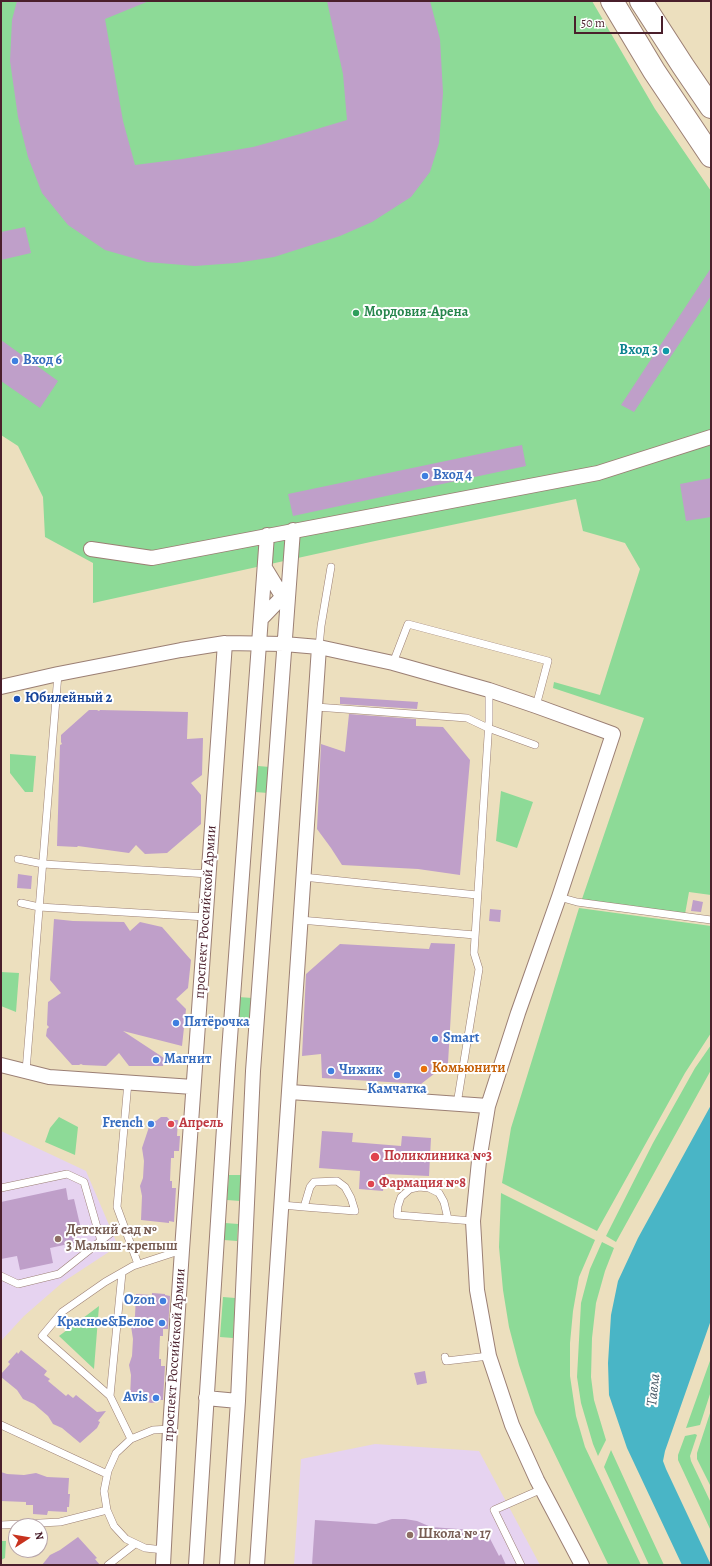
<!DOCTYPE html>
<meta charset="utf-8">
<style>
body{margin:0}
#map{position:relative;width:712px;height:1566px;overflow:hidden;background:#ecdfbe;font-family:Alegreya,serif}
canvas{display:block}
.frame{position:absolute;inset:0;border:2px solid #4a1f2b;pointer-events:none}
.north{position:absolute;left:8px;top:1518px;width:40px;height:40px;box-sizing:border-box;background:#fff;border:1px solid #b7a5aa;border-radius:50%;rotate:78deg;font-size:11px;font-weight:700;line-height:16px;text-align:center;color:#4a1f2b}
.north::after{content:'';display:block;margin:auto;width:14px;height:18px;background:#c8321e;clip-path:polygon(50% 0,100% 100%,50% 72%,0 100%)}
.scale{position:absolute;left:574px;top:16px;width:89px;height:18px;box-sizing:border-box;border:2px solid #4a1f2b;border-top:0;padding-left:5px;font-size:12px;line-height:14px;white-space:nowrap;color:#4a1f2b;-webkit-text-stroke:3px #fff;paint-order:stroke}
</style>
<div id="map">
<canvas width="712" height="1566"></canvas>
<div class="frame"></div>
<div class="north">N</div>
<div class="scale">50 m</div>
</div>
<script>
const ctx = document.querySelector('canvas').getContext('2d');
ctx.lineJoin = 'round';
function fillPath(path, color) { ctx.fillStyle = color; ctx.fill(path, 'evenodd'); }
const poly = rows => new Path2D(rows.map(r => 'M' + r).join(''));
function trace(path, color, width, dash) { ctx.strokeStyle = color; ctx.lineWidth = width; ctx.lineCap = dash ? 'butt' : 'round'; ctx.setLineDash(dash || []); ctx.stroke(path); }
function drawText(font, color, halo, rows, align = 'center') {
  ctx.font = font + ' Alegreya,serif'; ctx.lineWidth = 4; ctx.setLineDash([]); ctx.textBaseline = 'middle'; ctx.strokeStyle = halo; ctx.fillStyle = color; for (const [text, x, y, turn = 0] of rows) {
    ctx.save(); ctx.translate(x, y); ctx.rotate((+turn || 0) * Math.PI / 180); ctx.textAlign = isNaN(turn) ? turn : align; if (halo) ctx.strokeText(text, 0, 0); ctx.fillText(text, 0, 0); ctx.restore();
  }
}
fillPath(poly([
 [1,1131,86,1171,118,1246,63,1282,24,1316,1,1341],
 [375,1444,479,1451,540,1565,294,1565,301,1459]
]), '#e6d3f0');
fillPath(poly([
 [1,1,592,1,655,109,711,191,711,895,689,892,685,914,582,899,644,718,553,688,554,682,600,695,640,569,625,543,583,531,576,499,375,541,93,603,93,563,45,537,43,497,18,446,1,435],
 [10,754,36,756,33,792,25,792,10,773],
 [258,766,270,767,268,793,255,792],
 [501,791,533,802,517,848,496,841],
 [579,908,711,926,711,1033,685,1073,597,1231,502,1183,511,1128],
 [1,972,19,973,16,1012,1,1006],
 [239,997,252,998,250,1028,237,1028],
 [711,1045,711,1070,616,1242,606,1236,653,1143,695,1068],
 [59,1117,78,1127,75,1155,45,1142,50,1128],
 [229,1175,242,1175,240,1201,227,1200],
 [501,1193,595,1240,579,1277,573,1311,570,1343,570,1376,576,1416,585,1447,641,1565,608,1564,535,1413,519,1365,509,1327,503,1290,499,1247],
 [225,1223,238,1224,237,1241,224,1240],
 [602,1242,614,1248,605,1271,596,1303,592,1338,591,1377,594,1400,606,1440,598,1456,593,1444,581,1403,577,1377,581,1303,590,1269],
 [223,1297,235,1298,233,1338,220,1337],
 [99,1306,94,1369,59,1336],
 [711,1358,711,1391,700,1425,686,1428],
 [711,1410,711,1487,697,1459,697,1453],
 [695,1434,697,1435,690,1456,691,1461,711,1503,711,1531,678,1460,678,1455,685,1436],
 [611,1450,637,1507,664,1565,649,1565,604,1467],
 [1,1541,6,1541,5,1558,1,1560]
]), '#8dda97');
fillPath(poly([
 [711,1105,711,1320,665,1451,663,1461,666,1469,711,1565,682,1565,627,1448,609,1395,608,1363,611,1315,618,1281,638,1238]
]), '#49b5c6');
fillPath(poly([
 [17,1,149,1,105,19,123,121,135,165,182,159,253,147,300,134,347,120,343,74,327,1,430,1,440,39,443,93,439,143,430,172,411,197,372,222,340,236,274,257,236,263,195,266,147,262,105,250,68,225,42,193,28,157,18,117,10,61,12,20],
 [25,227,31,253,1,260,1,232],
 [711,268,711,296,634,412,621,405],
 [1,340,58,381,40,408,1,381],
 [522,445,526,466,293,516,288,494],
 [711,478,711,517,686,521,680,484],
 [340,697,418,702,417,709,340,704],
 [89,710,97,710,99,711,100,710,188,712,187,739,203,738,202,775,191,783,201,795,201,824,167,853,145,854,136,845,129,853,78,846,77,847,57,846,60,745,62,744,61,742,61,735],
 [349,714,416,719,416,726,443,727,470,760,460,875,418,869,342,865,331,848,317,829,321,744,345,752],
 [18,874,32,876,31,889,17,888],
 [693,900,703,902,701,912,691,911],
 [490,909,501,910,500,922,489,921],
 [54,919,73,921,124,922,130,931,140,922,162,927,191,960,188,988,176,999,186,1009,182,1046,123,1031,164,1058,163,1066,129,1066,119,1053,106,1066,83,1065,81,1064,79,1065,72,1065,46,1036,47,1029,49,1027,47,1025,48,1002,61,993,50,980],
 [431,943,455,944,448,1063,421,1084,322,1078,321,1054,302,1056,306,974,340,944,429,949],
 [161,1117,167,1117,170,1120,178,1120,177,1136,180,1136,179,1151,174,1151,174,1158,171,1158,170,1181,172,1181,172,1188,176,1188,174,1222,169,1221,169,1223,141,1220,142,1196,140,1186,143,1178,144,1161,142,1148,151,1121,156,1121],
 [322,1131,353,1133,352,1142,401,1146,402,1136,431,1138,429,1176,385,1174,383,1191,359,1189,360,1171,319,1168],
 [66,1188,68,1200,74,1199,81,1229,75,1230,78,1242,50,1248,53,1263,20,1270,17,1256,1,1259,1,1202],
 [152,1293,165,1294,165,1295,170,1296,168,1329,163,1329,163,1336,160,1336,159,1359,161,1359,161,1366,165,1366,163,1400,158,1400,158,1402,151,1403,138,1399,130,1398,131,1375,129,1365,132,1356,133,1339,131,1326,135,1316,136,1294,152,1295],
 [21,1350,47,1371,44,1375,50,1379,48,1381,66,1396,68,1394,73,1398,76,1395,97,1412,106,1411,98,1421,100,1422,97,1428,80,1443,62,1428,53,1424,48,1416,34,1404,23,1399,17,1390,1,1377,1,1374,10,1364,8,1362,17,1352,18,1354],
 [425,1371,427,1383,417,1385,414,1373],
 [1,1472,7,1474,24,1475,36,1473,47,1477,69,1478,68,1494,70,1494,69,1507,67,1507,67,1512,48,1511,47,1515,33,1514,33,1505,26,1505,26,1502,1,1501],
 [392,1519,405,1519,417,1521,431,1527,486,1531,499,1556,501,1554,506,1565,312,1565,315,1520,376,1524],
 [78,1537,97,1558,95,1559,100,1565,42,1565,50,1555,60,1550]
]), '#bf9fc9');
const lane = poly([
 [319,647,321,626,331,567],
 [393,663,408,624,548,661,536,706],
 [316,707,467,718,488,728,535,745],
 [18,859,43,864,209,874],
 [303,877,477,895],
 [559,897,577,902,711,920],
 [21,903,39,907,206,917],
 [300,920,475,935],
 [26,1071,58,674],
 [128,1082,117,1207,138,1264],
 [457,1104,479,969,474,953,489,721,489,690],
 [1,1188,67,1174,84,1182,101,1241],
 [282,1205,304,1207,355,1211,351,1198,345,1187,337,1181,314,1182,310,1187,304,1207],
 [448,1219,444,1202,439,1193,429,1188,419,1187,410,1189,401,1197,398,1206,397,1215,473,1221],
 [1,1276,18,1284,59,1274,112,1232,124,1227],
 [445,1357,446,1361,489,1356],
 [110,1396,122,1273],
 [1,1425,107,1474],
 [131,1439,110,1396,42,1336,62,1312,105,1282,133,1266,182,1250],
 [1,1525,60,1522,107,1510],
 [164,1550,145,1548,126,1539,114,1526,107,1510,104,1491,108,1471,116,1453,131,1439,153,1430,170,1429],
 [108,1565,135,1544],
 [521,1565,494,1510,542,1489]
]);
const street = poly([
 [91,549,152,558,598,473,711,437],
 [265,568,287,604],
 [261,619,288,591],
 [1,687,58,674,181,650,225,643,284,644,319,647,393,663,489,690,536,706,613,734,559,897,518,1013,488,1106,479,1161,473,1221,477,1290,489,1356,512,1425,537,1480,582,1565],
 [1,1065,49,1077,193,1087],
 [290,1092,488,1106],
 [206,1398,238,1401],
 [163,1565,170,1429,182,1250,225,643],
 [196,1565,228,1065,267,535],
 [227,1565,238,1401,253,1071,293,530],
 [257,1565,319,647]
]);
const primary = poly([
 [612,1,654,71,711,156],
 [641,1,683,66,711,107]
]);
trace(lane, '#9b7f74', 8);
trace(street, '#9b7f74', 16);
trace(primary, '#9b7f74', 24);
trace(lane, '#fff', 7);
trace(street, '#fff', 14);
trace(primary, '#fff', 22);
for (const [x, y, r, color] of [
 [356,313,4,"#2e9e5b"],
 [666,351,4,"#0f9aa8"],
 [15,361,4,"#3f7fe0"],
 [425,476,4,"#3f7fe0"],
 [17,699,4,"#1a4fb4"],
 [176,1023,4,"#3f7fe0"],
 [435,1039,4,"#3f7fe0"],
 [156,1060,4,"#3f7fe0"],
 [424,1069,4,"#e8710a"],
 [331,1071,4,"#3f7fe0"],
 [397,1075,4,"#3f7fe0"],
 [151,1124,4,"#3f7fe0"],
 [171,1124,4,"#e0444e"],
 [375,1157,5,"#e0444e"],
 [371,1184,4,"#e0444e"],
 [58,1239,4,"#8d6e63"],
 [163,1301,4,"#3f7fe0"],
 [162,1323,4,"#3f7fe0"],
 [156,1398,4,"#3f7fe0"],
 [410,1535,4,"#8d6e63"]
]) { const dot = new Path2D(); dot.arc(x, y, r, 0, 2 * Math.PI); ctx.fillStyle = color; ctx.fill(dot); trace(dot, '#fff', 1.5); }
drawText('bold 14px', '#27864d', '#fff', [
 ["Мордовия-Арена",364,313]
], 'left');
drawText('bold 14px', '#0d838f', '#fff', [
 ["Вход 3",658,351]
], 'right');
drawText('bold 14px', '#366cbe', '#fff', [
 ["Вход 6",23,361],
 ["Вход 4",433,476],
 ["Пятёрочка",184,1023],
 ["Smart",443,1039],
 ["Магнит",164,1060],
 ["Чижик",339,1071],
 ["Камчатка",397,1090,"center"],
 ["French",143,1124,"right"],
 ["Ozon",155,1301,"right"],
 ["Красное&Белое",154,1323,"right"],
 ["Avis",148,1398,"right"]
], 'left');
drawText('bold 14px', '#164399', '#fff', [
 ["Юбилейный 2",25,699]
], 'left');
drawText('14px', '#4a1f2b', '#fff', [
 ["проспект Российской Армии",206,912,-86],
 ["проспект Российской Армии",175,1355,-86]
]);
drawText('bold 14px', '#c56008', '#fff', [
 ["Комьюнити",432,1069]
], 'left');
drawText('bold 14px', '#be3a42', '#fff', [
 ["Апрель",179,1124],
 ["Поликлиника №3",384,1157],
 ["Фармация №8",379,1184]
], 'left');
drawText('bold 14px', '#785e54', '#fff', [
 ["Детский сад №",66,1231],
 ["3 Малыш-крепыш",66,1247],
 ["Школа № 17",418,1535]
], 'left');
drawText('italic 15px', '#4a5b69', '#fff', [
 ["Тавла",654,1390,-84]
]);
</script>
